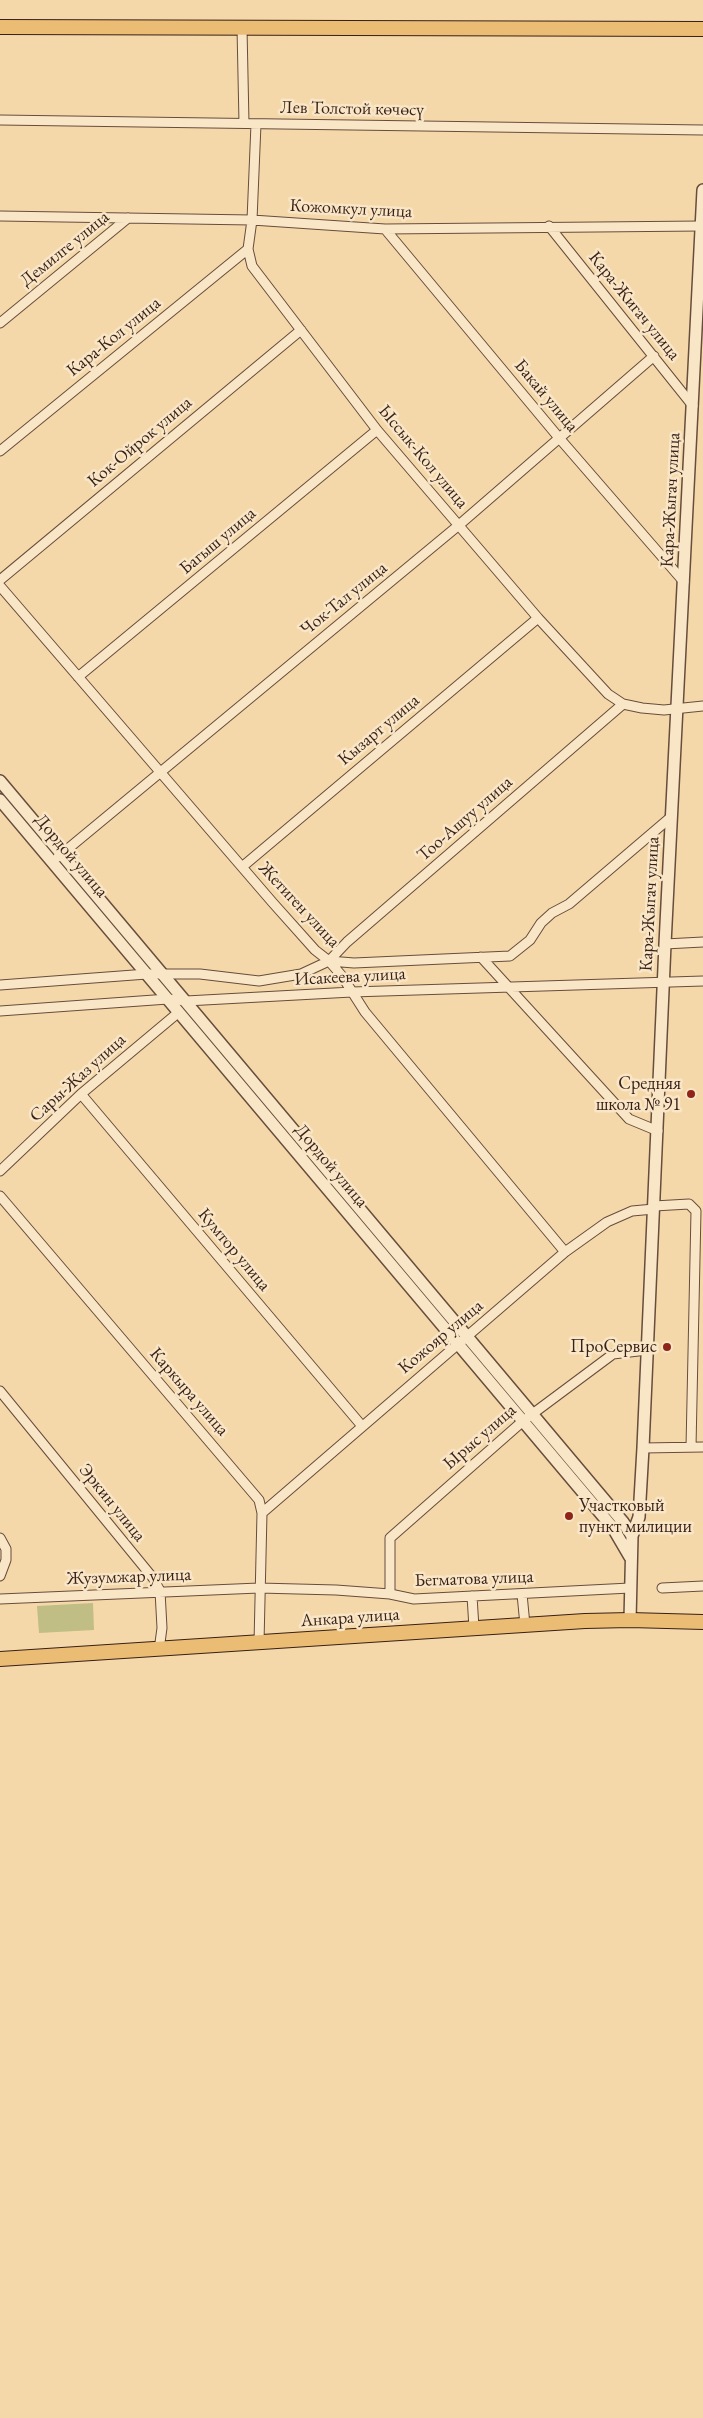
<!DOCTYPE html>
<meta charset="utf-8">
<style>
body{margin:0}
canvas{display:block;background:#f5d8a9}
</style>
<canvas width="703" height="2418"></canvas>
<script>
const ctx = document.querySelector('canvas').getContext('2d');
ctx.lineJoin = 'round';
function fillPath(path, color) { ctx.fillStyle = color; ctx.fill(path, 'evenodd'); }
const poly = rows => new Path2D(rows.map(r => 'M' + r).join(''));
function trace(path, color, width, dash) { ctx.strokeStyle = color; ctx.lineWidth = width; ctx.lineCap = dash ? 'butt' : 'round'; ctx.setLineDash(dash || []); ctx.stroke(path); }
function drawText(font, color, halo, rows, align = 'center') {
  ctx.font = font + ' "EB Garamond",serif'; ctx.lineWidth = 5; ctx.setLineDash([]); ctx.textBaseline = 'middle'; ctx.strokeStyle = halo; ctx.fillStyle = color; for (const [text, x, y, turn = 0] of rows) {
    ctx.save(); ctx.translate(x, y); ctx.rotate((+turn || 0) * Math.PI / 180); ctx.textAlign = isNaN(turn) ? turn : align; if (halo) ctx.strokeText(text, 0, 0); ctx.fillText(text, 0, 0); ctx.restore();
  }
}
fillPath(poly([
 [93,1603,94,1630,39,1633,37,1606]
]), '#c0be85');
const minor = poly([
 [242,28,244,123],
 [0,120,703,130],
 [256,124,252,220,248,249,252,266,377,430,538,618,608,694,623,704,642,708,664,710,703,706],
 [0,216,252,220,385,229,701,226],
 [549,226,693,406],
 [385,229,560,439,684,582],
 [0,323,128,218],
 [0,451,248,249],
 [0,580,301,330],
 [0,586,273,903,315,950,329,961,342,976,365,1012,565,1252],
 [78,677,377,430],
 [58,857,459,525,654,356],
 [242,867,538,618],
 [665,944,703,942],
 [481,957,629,1119,658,1131],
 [329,961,347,942,623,704],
 [0,985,147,974,200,974,259,981,301,974,329,961,354,963,510,956,530,940,541,923,552,913,569,904,671,817],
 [0,1011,168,999,186,1001,352,992,703,981],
 [81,1094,362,1426],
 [0,1171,81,1094,179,1012],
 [0,1196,259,1500,262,1513,259,1643],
 [654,1206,689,1204,696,1211,691,1447],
 [0,1391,153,1578,160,1591,162,1628,159,1650],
 [643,1448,703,1447],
 [262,1513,565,1252,607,1222,632,1211,654,1209],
 [0,1538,6,1549,6,1560,0,1576],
 [662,1588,703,1586],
 [390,1594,390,1538,523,1421,613,1354,647,1350],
 [522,1594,525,1625],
 [472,1596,474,1628],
 [0,1599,259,1588,336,1590,390,1594,414,1599,630,1588]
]);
const tertiary = poly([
 [0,781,623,1522,632,1536],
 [0,800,613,1528,630,1557],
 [630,1620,632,1536,639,1517,643,1448,665,944,703,190]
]);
const primary = poly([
 [0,27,703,29],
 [0,1659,585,1621,630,1620,703,1622]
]);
trace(minor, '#674d3c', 11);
trace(tertiary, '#674d3c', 14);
trace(primary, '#381f17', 16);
trace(minor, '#f8e6c7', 9);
trace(tertiary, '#f8e6c7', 11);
trace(primary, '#eabc74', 14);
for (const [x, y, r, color] of [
 [691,1094,5,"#8f2418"],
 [667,1347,5,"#8f2418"],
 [569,1516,5,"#8f2418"]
]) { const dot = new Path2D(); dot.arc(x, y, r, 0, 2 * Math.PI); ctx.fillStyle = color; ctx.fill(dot); trace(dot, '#f8e6c7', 2); }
drawText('18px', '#381f17', '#f8e6c7', [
 ["Лев Толстой көчөсү",352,109,1],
 ["Кожомкул улица",351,209,3],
 ["Демилге улица",65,249,-39],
 ["Кара-Жигач улица",634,306,51],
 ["Кара-Кол улица",114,337,-39],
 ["Бакай улица",546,396,50],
 ["Кок-Ойрок улица",140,442,-40],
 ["Ыссык-Кол улица",423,457,50],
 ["Кара-Жыгач улица",671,500,-87],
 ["Багыш улица",218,541,-40],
 ["Чок-Тал улица",344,599,-39],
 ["Кызарт улица",379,730,-40],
 ["Тоо-Ашуу улица",465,819,-41],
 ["Дордой улица",71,856,50],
 ["Кара-Жыгач улица",650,904,-87],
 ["Жетиген улица",299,905,47],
 ["Исакеева улица",350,977,-3],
 ["Сары-Жаз улица",78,1078,-42],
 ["Дордой улица",331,1166,50],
 ["Кумтор улица",234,1250,50],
 ["Кожояр улица",441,1337,-40],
 ["Каркыра улица",189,1392,49],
 ["Ырыс улица",480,1437,-41],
 ["Эркин улица",112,1503,51],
 ["Жузумжар улица",129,1577,-2],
 ["Бегматова улица",474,1579,-2],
 ["Анкара улица",350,1618,-4]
]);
drawText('18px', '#381f17', '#f8e6c7', [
 ["Средняя",681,1084],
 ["школа № 91",681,1105],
 ["ПроСервис",657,1347],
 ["Участковый",579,1506,"left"],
 ["пункт милиции",579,1527,"left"]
], 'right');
</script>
